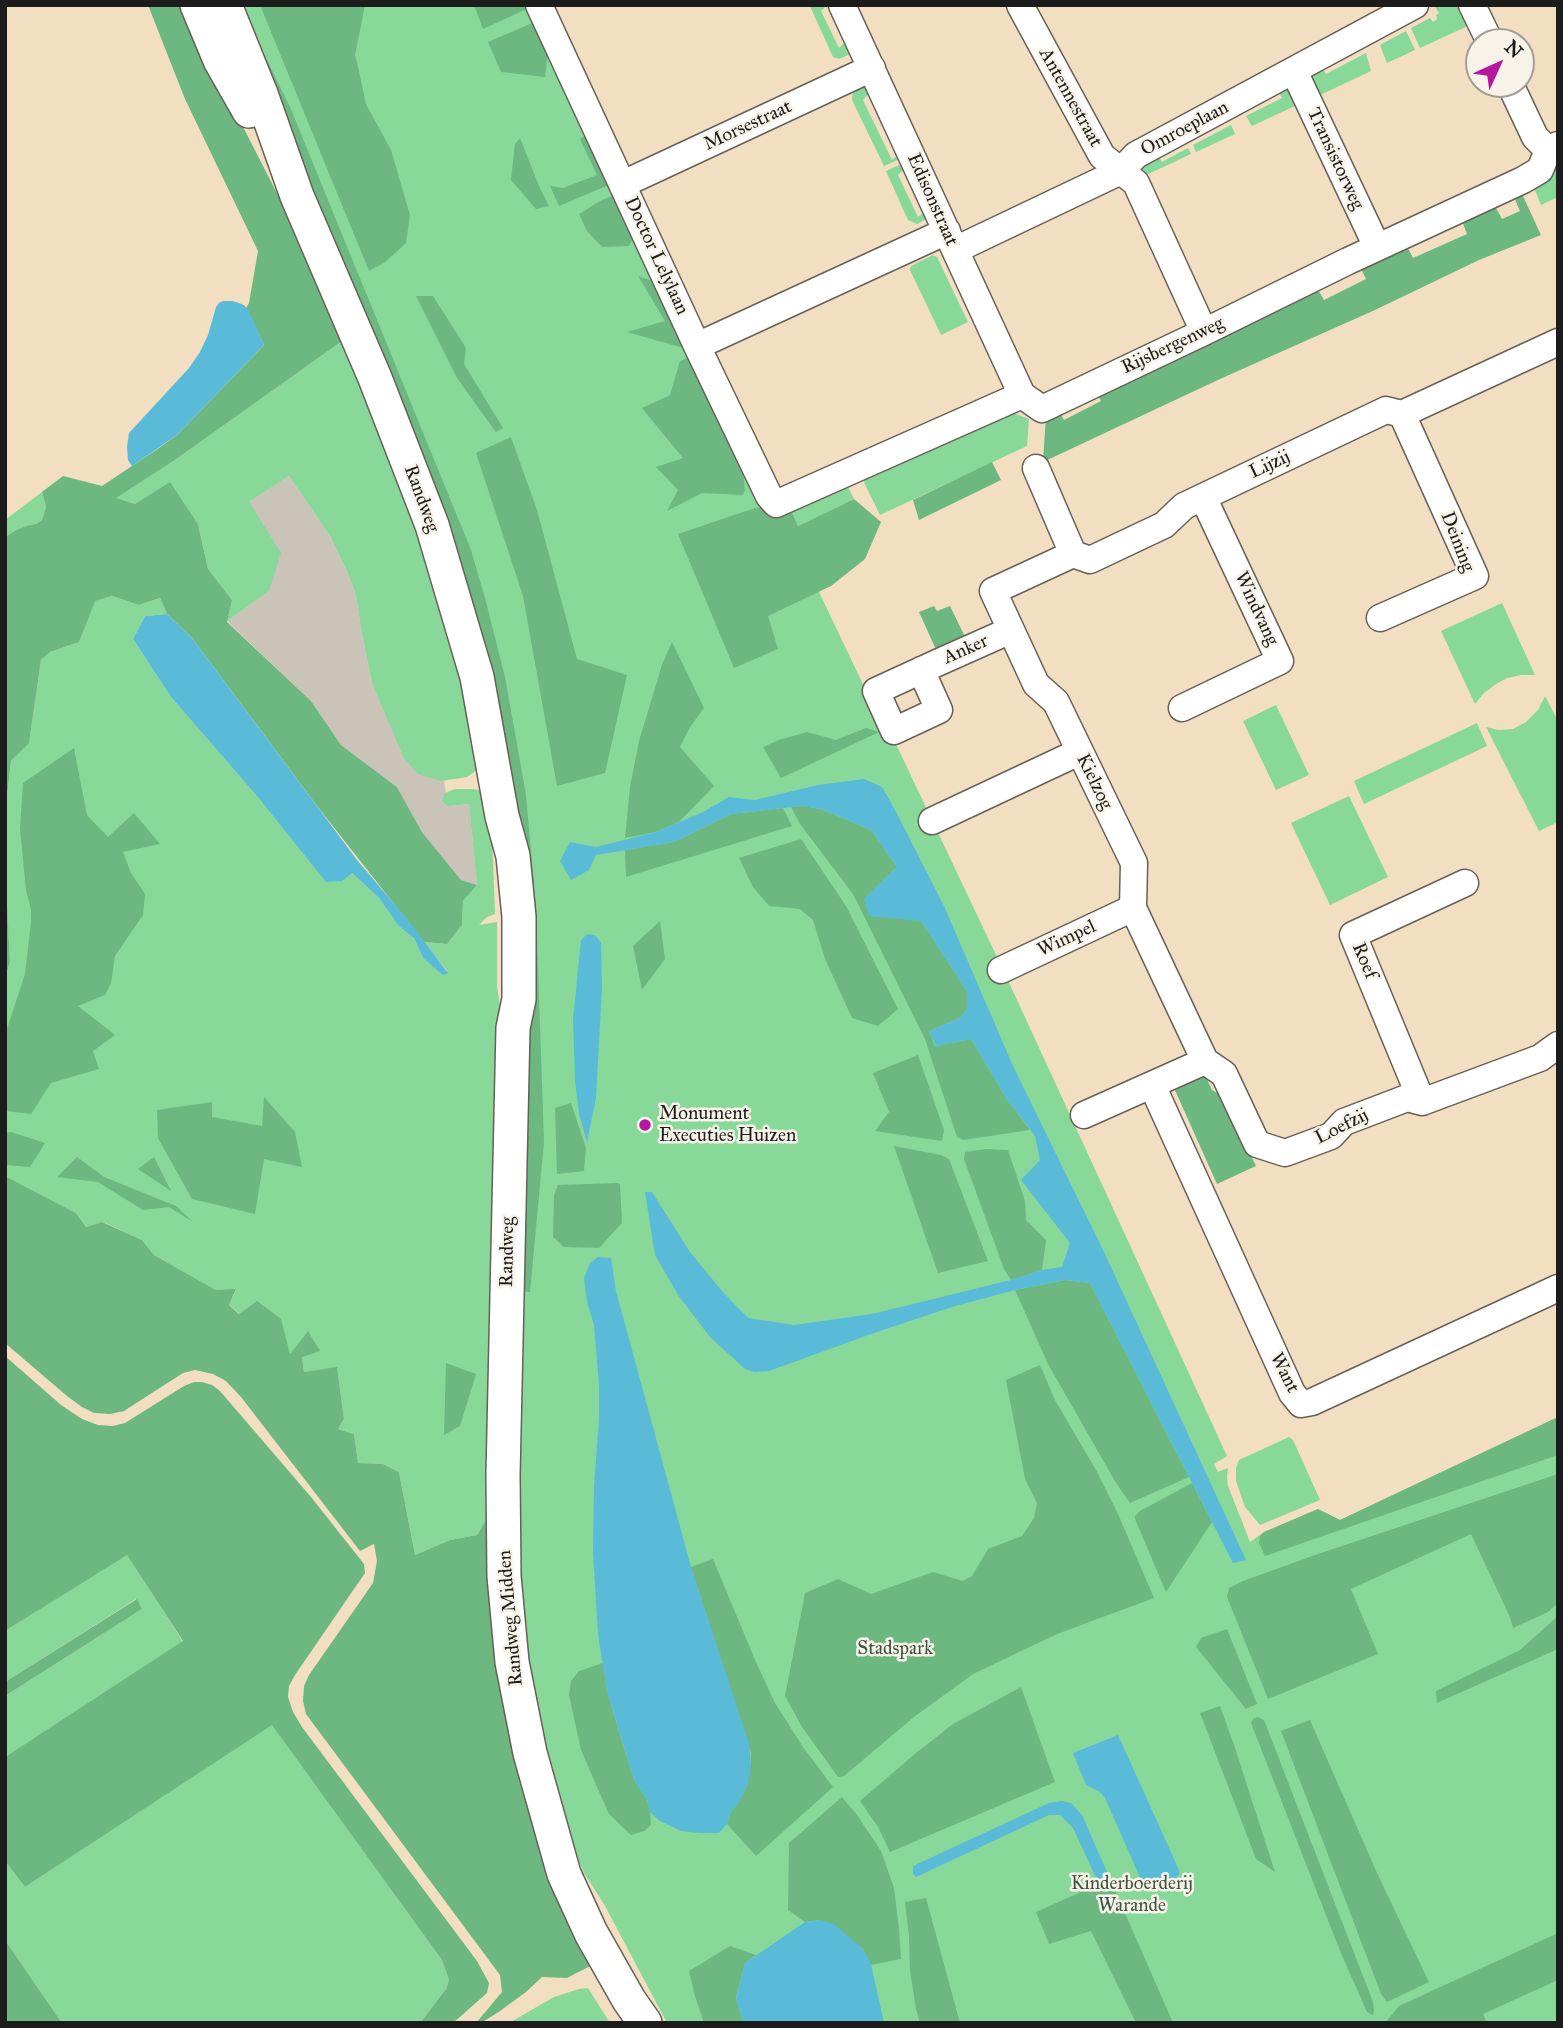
<!DOCTYPE html>
<style>
body{margin:0}
#map{position:relative;width:1563px;height:2028px;overflow:hidden;background:#f2dec1;font-family:"IM FELL Great Primer",serif}
canvas{display:block}
.frame{position:absolute;inset:0;border:7px solid #1c1c1c;pointer-events:none}
.north{position:absolute;left:1465px;top:28px;width:70px;height:70px;box-sizing:border-box;background:#f7f3e8;border:2px solid #9f9d96;border-radius:50%;rotate:45deg;font-size:19px;font-weight:700;line-height:28px;text-align:center;color:#1c1c1c}
.north::after{content:'';display:block;margin:auto;width:24px;height:32px;background:#b5179e;clip-path:polygon(50% 0,100% 100%,50% 72%,0 100%)}
</style>
<div id="map">
<canvas width="1563" height="2028"></canvas>
<div class="frame"></div>
<div class="north">N</div>
</div>
<script>
const ctx = document.querySelector('canvas').getContext('2d');
ctx.lineJoin = 'round';
function fillPath(path, color) { ctx.fillStyle = color; ctx.fill(path, 'evenodd'); }
const poly = rows => new Path2D(rows.map(r => 'M' + r).join(''));
function trace(path, color, width, dash) { ctx.strokeStyle = color; ctx.lineWidth = width; ctx.lineCap = dash ? 'butt' : 'round'; ctx.setLineDash(dash || []); ctx.stroke(path); }
function drawText(font, color, halo, rows, align = 'center') {
  ctx.font = font + ' "IM FELL Great Primer",serif'; ctx.lineWidth = 5; ctx.setLineDash([]); ctx.textBaseline = 'middle'; ctx.strokeStyle = halo; ctx.fillStyle = color; for (const [text, x, y, turn = 0] of rows) {
    ctx.save(); ctx.translate(x, y); ctx.rotate((+turn || 0) * Math.PI / 180); ctx.textAlign = isNaN(turn) ? turn : align; if (halo) ctx.strokeText(text, 0, 0); ctx.fillText(text, 0, 0); ctx.restore();
  }
}
fillPath(poly([
 [289,476,330,536,347,571,356,595,361,629,372,683,441,781,444,781,448,806,469,804,477,885,461,880,422,832,397,787,341,745,311,701,227,621,269,591,249,502]
]), '#c9c3b8');
fillPath(poly([
 [237,5,530,5,770,513,819,592,890,741,894,740,1006,976,1227,1456,1214,1464,1218,1472,1228,1468,1227,1477,1228,1486,1250,1542,1264,1532,1318,1509,1340,1520,1558,1417,1558,2023,667,2023,604,1904,584,1873,561,1823,520,1619,507,762],
 [812,5,827,5,821,11,839,48,847,40,855,52,839,59,833,57,810,6],
 [1434,5,1463,5,1472,24,1420,48,1411,28,1430,18,1433,22,1437,19,1436,15,1439,13],
 [1406,31,1415,50,1387,63,1380,45],
 [1366,53,1371,71,1320,95,1309,71,1319,64,1326,74],
 [869,83,872,90,863,100,892,160,900,153,904,157,884,166,852,100,853,91],
 [1288,84,1297,105,1252,126,1246,116,1282,98,1276,86],
 [1231,125,1235,134,1196,152,1193,145],
 [1188,148,1191,154,1146,175,1140,163,1155,151,1162,162],
 [906,162,908,165,898,175,918,217,928,209,930,217,917,224,908,220,886,171],
 [1558,162,1558,197,1541,205,1534,188,1553,176],
 [933,255,937,257,968,322,941,335,910,270,911,266],
 [345,339,437,574,481,767,467,777,441,781,418,774,404,758,372,683,361,629,356,595,347,571,330,536,289,476,249,502,281,553,269,591,227,621,232,600,208,569,198,524,170,483,135,504,115,498,175,460],
 [1013,413,1029,419,1027,446,880,515,861,476],
 [846,483,854,499,798,526,791,510],
 [42,492,46,507,42,520,36,524,29,525,16,530,5,537,5,520],
 [112,596,139,605,160,598,167,614,145,616,133,639,171,697,262,802,352,873,379,898,414,938,423,958,448,972,424,942,447,944,462,925,463,901,477,885,469,804,448,806,442,801,445,793,455,789,474,789,484,792,491,811,495,914,487,917,479,925,497,922,497,987,505,1038,496,1503,477,1535,450,1540,415,1555,399,1472,383,1464,358,1463,354,1434,338,1429,344,1419,337,1368,304,1372,302,1357,307,1332,290,1355,229,1305,236,1290,216,1290,154,1255,142,1240,103,1222,86,1227,76,1213,5,1176,5,978,10,962,5,882,5,815,11,761,29,742,41,660,50,652,79,642,94,601],
 [1502,603,1535,675,1521,675,1507,678,1496,684,1484,693,1475,704,1441,631],
 [1545,696,1558,721,1558,822,1539,831,1486,727,1498,730,1513,729,1526,722,1538,710],
 [1276,705,1309,775,1276,790,1243,721],
 [1477,723,1487,746,1364,804,1354,781],
 [1349,796,1388,877,1330,905,1291,823],
 [1289,1437,1293,1440,1320,1500,1260,1525,1245,1507,1236,1481,1236,1468,1239,1460],
 [127,1554,183,1642,5,1757,5,1696,142,1609,136,1599,5,1682,5,1631],
 [272,1724,442,1960,449,1980,446,1989,420,2023,62,2023,5,1940,5,1861,25,1887],
 [588,1988,610,2023,509,2023,554,1997,579,1989]
]), '#87d899');
fillPath(poly([
 [148,5,183,5,216,74,328,293,345,339,175,460,116,498,135,504,170,482,198,524,208,569,232,600,227,622,311,701,341,745,397,787,422,832,461,880,477,885,463,901,462,925,447,944,424,942,317,806,192,638,167,614,160,598,139,605,112,596,95,601,79,642,50,652,41,660,29,743,11,761,5,815,5,537,16,530,29,525,36,524,42,520,46,507,42,492,63,476,102,486,159,448,177,435,264,345,246,308,249,303,258,251,185,99],
 [260,5,365,5,355,55,359,71,366,104,391,150,410,215,406,243,384,263,369,271],
 [474,5,530,5,531,7,483,29],
 [243,12,290,107,471,550,485,598,505,677,526,795,536,909,544,1142,530,1292,518,1291,507,762,362,321],
 [537,21,549,45,545,77,501,72,488,42],
 [591,131,616,182,559,206,550,186,563,188,597,175,580,139],
 [520,138,539,186,549,206,536,209,511,180,515,144],
 [617,194,636,233,629,246,602,247,587,231,579,214,602,200],
 [1522,194,1541,235,1479,260,1375,310,1220,379,1043,462,1046,415,1058,409,1064,420,1101,401,1095,390,1317,288,1324,300,1366,279,1360,267,1407,246,1413,258,1467,234,1462,221,1495,206,1502,219,1520,211,1514,197],
 [638,276,661,284,690,342,680,347,627,332,665,321],
 [416,296,433,296,466,348,464,364,503,428,496,432,457,378],
 [696,355,741,453,745,490,743,495,702,493,667,511,678,490,656,467,683,458,642,408,670,395,680,361],
 [511,437,537,510,577,659,627,675,605,773,557,786,523,596,476,453],
 [992,462,1001,480,919,520,913,500],
 [854,499,881,522,865,559,831,586,768,616,778,649,734,668,678,534,755,508,761,507,767,512,791,510,798,526],
 [934,606,937,611,950,606,967,641,938,654,919,612],
 [672,642,704,708,690,727,680,747,714,786,679,822,656,832,625,838,630,787,639,741,662,665],
 [866,728,879,732,781,778,763,747,779,740,807,732,836,740],
 [74,748,87,815,108,837,134,813,160,844,123,852,131,873,145,894,143,915,115,956,111,983,105,995,78,1006,115,1035,93,1051,99,1069,51,1083,31,1114,5,1111,5,1035,25,974,31,922,31,910,26,890,20,829,23,783],
 [803,806,821,809,871,830,897,867,864,899,921,921,967,991,967,1009,960,1018,929,1031,935,1046,971,1039,1006,1098,1030,1130,963,1140,957,1137,925,1039,853,894,800,824,791,807],
 [783,808,792,826,626,877,625,850,674,842,731,814],
 [801,839,846,906,898,1009,878,1026,852,1018,825,959,813,920,800,909,769,906,753,887,740,860,739,858],
 [5,867,10,962,5,978],
 [660,921,665,959,642,990,633,946],
 [918,1055,944,1130,942,1141,875,1131,889,1112,873,1073],
 [1204,1073,1212,1090,1221,1095,1256,1166,1217,1184,1174,1088],
 [264,1097,295,1132,302,1167,264,1159,255,1214,192,1199,158,1138,157,1110,212,1102,212,1117,262,1126],
 [571,1103,586,1148,584,1171,557,1174,555,1108],
 [11,1132,45,1143,30,1167,5,1165,5,1133],
 [894,1146,941,1155,949,1159,988,1261,938,1273],
 [986,1149,1008,1150,1025,1201,1026,1220,1046,1240,1042,1270,1011,1280,1004,1269,964,1159,965,1152],
 [77,1157,104,1177,176,1206,193,1222,169,1207,143,1210,98,1182,57,1177],
 [154,1157,171,1191,138,1169],
 [5,1176,76,1213,86,1227,102,1222,142,1240,154,1255,216,1290,236,1289,229,1305,239,1314,257,1301,281,1319,290,1354,308,1331,320,1351,302,1357,304,1372,337,1367,344,1419,338,1429,354,1434,358,1463,383,1464,399,1472,415,1555,450,1540,477,1535,496,1503,499,1630,600,1961,567,1978,542,1977,526,1992,500,2011,481,2023,476,2023,502,1992,500,1975,306,1714,303,1701,304,1686,309,1675,373,1583,377,1561,374,1544,360,1551,241,1397,226,1381,213,1374,195,1370,183,1373,124,1411,110,1414,94,1413,82,1407,67,1396,5,1343],
 [617,1183,620,1184,622,1223,599,1248,564,1247,553,1237,554,1195,558,1185],
 [1065,1280,1090,1283,1189,1477,1130,1503,1116,1483,1048,1364,1015,1290],
 [5,1356,61,1405,82,1419,98,1425,113,1426,125,1423,184,1386,194,1382,202,1382,212,1385,220,1391,311,1497,364,1564,365,1573,295,1675,289,1686,288,1697,293,1712,302,1727,477,1961,489,1983,487,1993,453,2023,420,2023,446,1989,449,1980,442,1960,272,1725,25,1887,5,1861,5,1757,183,1641,127,1555,5,1631],
 [446,1363,476,1374,460,1426,444,1435],
 [1040,1365,1055,1400,1096,1470,1118,1514,1154,1598,1057,1634,973,1674,914,1717,844,1776,838,1777,802,1727,785,1696,805,1593,838,1579,871,1594,933,1572,963,1581,972,1576,988,1549,1022,1536,1034,1518,1037,1503,1025,1479,1006,1380],
 [1558,1417,1558,1455,1265,1556,1259,1543,1260,1536,1264,1532,1318,1509,1340,1520],
 [1558,1474,1558,1603,1548,1612,1513,1628,1510,1617,1471,1534,1351,1589,1378,1654,1268,1699,1227,1597,1229,1588,1243,1581,1318,1554],
 [1192,1483,1212,1522,1166,1592,1135,1519,1135,1516,1140,1511],
 [713,1559,755,1660,775,1703,803,1747,833,1787,756,1856,727,1824,731,1811,739,1802,751,1764,751,1753,691,1567],
 [137,1599,142,1609,5,1696,5,1682],
 [1558,1616,1558,1649,1437,1703,1436,1691,1520,1650],
 [1227,1629,1257,1704,1246,1709,1196,1647,1201,1638],
 [603,1663,607,1691,621,1738,634,1780,647,1799,650,1812,651,1825,644,1831,631,1835,609,1814,597,1787,581,1750,569,1695,571,1681,579,1671],
 [1021,1687,1055,1782,890,1852,878,1827,860,1801,916,1753,953,1724],
 [1220,1706,1235,1748,1275,1872,1256,1859,1200,1713],
 [1258,1717,1264,1720,1373,2002,1374,2010,1373,2015,1367,2012,1340,1951,1251,1723,1254,1718],
 [1310,1720,1377,1873,1429,1982,1387,2002,1381,1994,1281,1731],
 [842,1797,857,1815,881,1851,894,1888,899,1929,901,1959,871,1965,863,1949,820,1920,805,1922,788,1910,789,1843],
 [1110,1879,1173,2023,1136,2023,1091,1931,1049,1944,1036,1912],
 [926,1898,960,2023,920,2023,916,2009,910,1971,909,1936,905,1902],
 [1558,1933,1558,1980,1483,2014,1487,2023,1385,2023,1399,2006],
 [5,1940,62,2023,5,2023],
 [730,1946,756,1955,745,1963,736,1998,743,2023,704,2023,695,1996,689,1971]
]), '#6db881');
fillPath(poly([
 [223,301,233,301,244,305,249,311,264,345,177,435,132,466,128,460,127,447,129,433,189,368,200,352,208,335,216,307,219,303],
 [167,614,192,638,357,860,408,920,448,973,443,975,423,958,414,938,399,926,379,898,352,873,342,881,326,882,262,802,171,697,133,639,145,616],
 [864,779,882,787,894,808,944,906,1013,1066,1104,1252,1246,1560,1233,1563,1090,1283,1065,1280,1015,1290,952,1307,874,1333,769,1371,754,1372,745,1369,710,1337,678,1295,655,1255,645,1192,652,1192,690,1252,721,1290,748,1318,794,1325,872,1314,1011,1280,1042,1270,1062,1267,1070,1243,1021,1180,1040,1160,1035,1136,1006,1098,971,1039,936,1046,929,1031,960,1018,967,1009,967,991,921,921,869,916,864,899,897,867,871,830,821,809,802,806,731,814,674,842,596,855,589,870,571,880,560,861,570,842,596,847,656,832,703,812,729,797,755,800,818,785],
 [590,934,596,936,601,943,602,987,596,1098,587,1142,579,1114,575,1080,573,1020,581,940,586,935],
 [598,1257,611,1258,616,1291,691,1567,749,1744,751,1764,748,1784,739,1802,731,1811,727,1824,719,1833,699,1833,681,1831,660,1821,650,1812,647,1799,634,1780,607,1691,598,1634,593,1552,594,1486,599,1419,599,1385,594,1325,587,1302,584,1278,590,1263],
 [1118,1735,1179,1870,1179,1875,1172,1880,1158,1883,1142,1882,1105,1798,1100,1792,1086,1785,1073,1753],
 [1062,1801,1071,1803,1082,1815,1110,1879,1099,1884,1073,1828,1060,1815,1049,1815,916,1877,913,1874,913,1866,1049,1803],
 [820,1920,834,1924,863,1949,871,1964,884,2023,743,2023,736,1999,745,1963,805,1922]
]), '#5abbd9');
const minor = poly([
 [539,5,697,346,769,496,776,504,1022,395,1042,409,1204,332,1348,261,1523,180,1540,170,1548,150,1558,145],
 [842,5,1022,395],
 [1020,5,1102,156,1136,183,1204,332],
 [1472,5,1490,42],
 [1294,71,1377,247],
 [1510,84,1535,137,1548,150],
 [623,184,872,68],
 [955,250,1121,171,1136,155,1415,5],
 [697,346,947,231],
 [1036,468,1073,554,1090,560,1164,525,1184,506,1386,410,1402,414,1558,342],
 [1073,554,993,591,1036,684,1056,702,1134,863,1133,908,1205,1061],
 [1380,618,1475,576,1402,414],
 [921,670,939,710,894,731,876,691,937,663,1011,630],
 [1182,708,1280,661,1203,497],
 [932,821,1079,752],
 [1001,970,1133,908],
 [1205,1061,1224,1074,1257,1144,1285,1153,1331,1136,1344,1122,1407,1098,1422,1102,1540,1058,1558,1045],
 [1152,1085,1292,1393,1301,1404,1312,1402,1558,1288],
 [1422,1102,1353,935,1465,883],
 [1084,1115,1205,1061]
]);
const major = poly([
 [197,5,220,60,249,111],
 [225,5,261,94,297,196,375,378,432,525,477,677,502,816,513,856,519,917,519,999,513,1028,503,1475,504,1576,512,1662,530,1753,564,1874,591,1933,629,2000,645,2023]
]);
trace(minor, '#676056', 29);
trace(major, '#676056', 36);
trace(minor, '#fff', 26);
trace(major, '#fff', 33);
for (const [x, y, r, color] of [
 [645,1125,7,"#b5179e"]
]) { const dot = new Path2D(); dot.arc(x, y, r, 0, 2 * Math.PI); ctx.fillStyle = color; ctx.fill(dot); trace(dot, '#f7f3e8', 2.5); }
drawText('19px', '#1c1c1c', '#f7f3e8', [
 ["Antennestraat",1070,98,61],
 ["Morsestraat",748,126,-25],
 ["Omroeplaan",1185,129,-28],
 ["Transistorweg",1335,159,65],
 ["Edisonstraat",932,200,66],
 ["Doctor Lelylaan",656,256,65],
 ["Rijsbergenweg",1173,346,-25],
 ["Lijzij",1270,465,-25],
 ["Randweg",421,499,70],
 ["Deining",1457,542,69],
 ["Windvang",1256,609,65],
 ["Anker",966,650,-24],
 ["Kielzog",1094,782,64],
 ["Wimpel",1067,939,-25],
 ["Roef",1364,961,67],
 ["Loefzij",1342,1127,-27],
 ["Randweg",508,1252,-89],
 ["Want",1284,1373,63],
 ["Randweg Midden",511,1618,-95]
]);
drawText('19px', '#1c1c1c', '#f7f3e8', [
 ["Monument",659,1114],
 ["Executies Huizen",659,1136]
], 'left');
drawText('19px', '#3c5442', '#f7f3e8', [
 ["Stadspark",895,1649],
 ["Kinderboerderij",1132,1884],
 ["Warande",1132,1906]
]);
</script>
